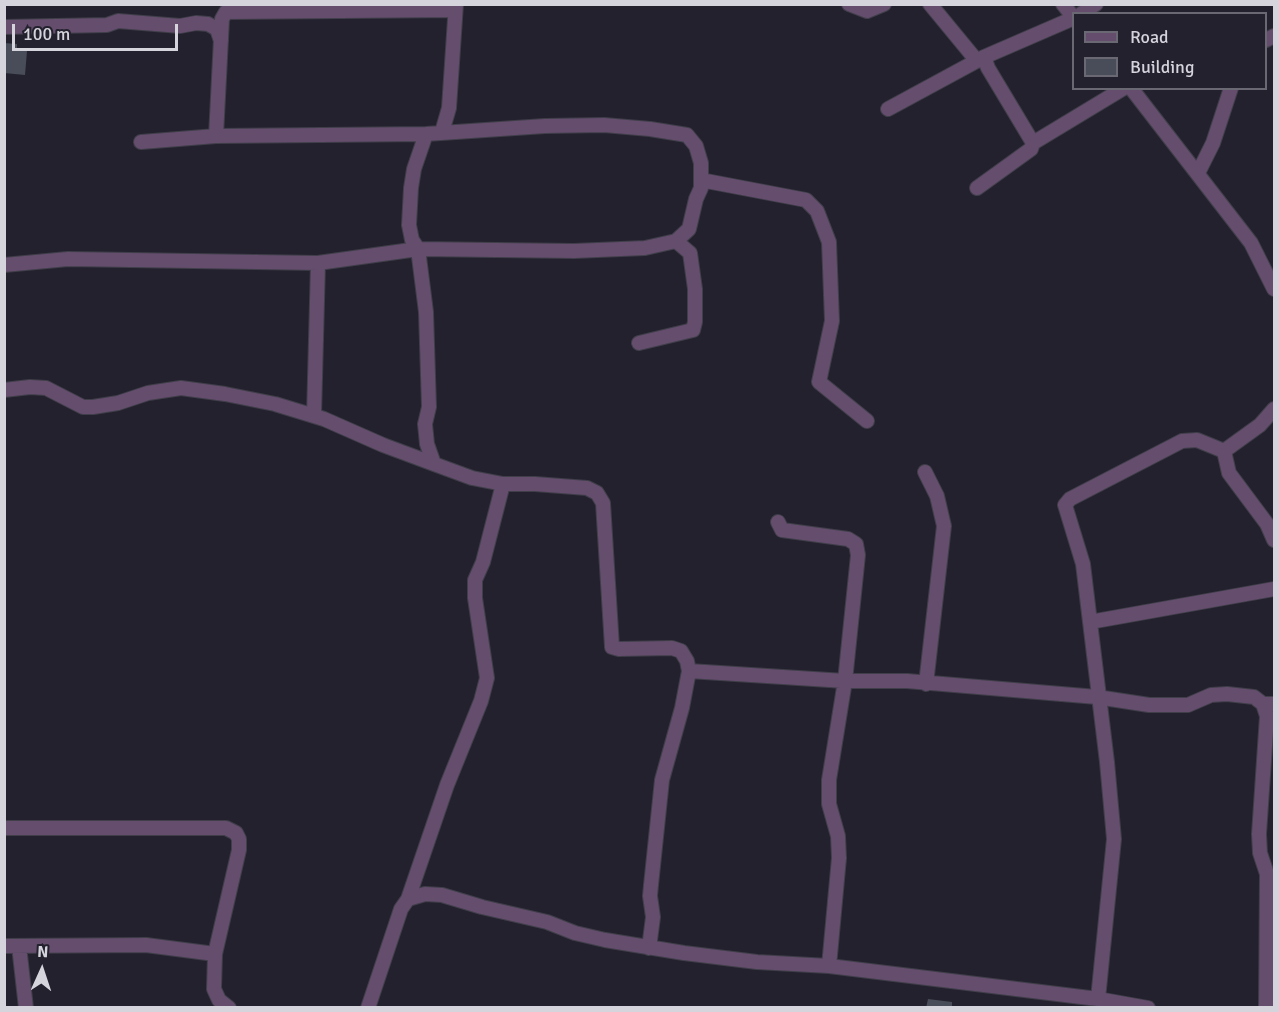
<!DOCTYPE html>
<style>
body{margin:0}
#map{position:relative;width:1279px;height:1012px;overflow:hidden;background:#23212d;font-family:Signika,sans-serif}
canvas{display:block}
.frame{position:absolute;inset:0;border:6px solid #d5d4dc;pointer-events:none}
.legend{position:absolute;left:1072px;top:12px;width:195px;height:78px;box-sizing:border-box;background:#23212d;border:2px solid #6a6973;margin:0;padding:8px 10px;list-style:none;font-size:18px;color:#d5d4dc}
.legend li{display:flex;align-items:center;gap:12px;height:30px}
.legend b{width:30px;border:2px solid #6a6973}
.north{position:absolute;left:12px;top:940px;width:60px;height:60px;-webkit-text-stroke:4px #23212d;paint-order:stroke;rotate:3deg;font-size:16px;font-weight:700;line-height:24px;text-align:center;color:#d5d4dc}
.north::after{content:'';display:block;margin:auto;width:21px;height:27px;background:#d5d4dc;clip-path:polygon(50% 0,100% 100%,50% 72%,0 100%)}
.scale{position:absolute;left:12px;top:24px;width:166px;height:27px;box-sizing:border-box;border:3px solid #d5d4dc;border-top:0;padding-left:8px;font-size:18px;line-height:21px;white-space:nowrap;color:#d5d4dc;-webkit-text-stroke:4px #23212d;paint-order:stroke}
</style>
<div id="map">
<canvas width="1279" height="1012"></canvas>
<div class="frame"></div>
<ul class="legend">
<li><b style="height:8px;background:#644d6d"></b>Road</li>
<li><b style="height:16px;background:#484d59"></b>Building</li>
</ul>
<div class="north">N</div>
<div class="scale">100 m</div>
</div>
<script>
const ctx = document.querySelector('canvas').getContext('2d');
ctx.lineJoin = 'round';
function fillPath(path, color) { ctx.fillStyle = color; ctx.fill(path, 'evenodd'); }
const poly = rows => new Path2D(rows.map(r => 'M' + r).join(''));
function trace(path, color, width, dash) { ctx.strokeStyle = color; ctx.lineWidth = width; ctx.lineCap = dash ? 'butt' : 'round'; ctx.setLineDash(dash || []); ctx.stroke(path); }
fillPath(poly([
 [4,43,17,44,17,50,27,51,25,75,4,73],
 [928,999,952,1002,952,1008,926,1008]
]), '#484d59');
const minor = poly([
 [849,4,867,11,884,4],
 [930,4,977,61],
 [1063,4,1074,18],
 [1081,14,1096,4],
 [4,27,107,25,118,21,180,26,196,23,208,24,217,29,221,41],
 [1266,40,1274,36],
 [1131,88,1251,243,1274,289],
 [888,109,984,57],
 [442,132,449,108,456,4],
 [426,134,414,169,411,188,409,225,412,240,418,249,426,312,429,407,425,424,427,444,434,464,472,478,503,484,535,484,587,488,597,493,603,503,612,647,619,649,672,648,681,651,687,661,689,671,682,708,662,780,651,885,650,896,653,917,649,948],
 [216,136,222,19,226,12,455,10],
 [141,142,216,136,426,134,545,126,604,125,650,129,687,135,696,146,701,163,701,180,806,200,817,211,829,242,832,321,819,382,867,421],
 [1033,143,1124,88],
 [1198,173,1213,143,1231,88],
 [977,188,1031,149,1033,143,988,68,984,57,1074,18],
 [4,265,68,259,318,263],
 [639,343,693,330,695,322,695,289,690,253,676,241],
 [4,390,30,387,46,388,83,407,93,407,118,403,148,393,181,388,225,394,275,404,324,419,383,445,434,464],
 [1274,409,1260,425,1224,451,1229,473,1267,524,1274,540],
 [314,416,318,263,418,249,574,251,645,248,676,241,689,229,696,199,701,188,701,180],
 [925,472,937,496,944,526,926,684],
 [778,522,782,530,848,539,856,544,858,555,845,681,829,780,829,804,838,836,839,858,829,966],
 [1090,622,1083,564,1065,505,1070,499,1182,441,1197,440,1224,451],
 [689,671,845,681,907,681,1097,697,1149,705,1188,705,1211,695,1227,694,1254,697,1263,704,1274,704],
 [1263,704,1267,716,1259,834,1260,853,1267,874,1266,1008],
 [4,828,226,828,236,833,239,839,239,850,215,954],
 [408,899,447,785,481,701,487,678,475,598,475,580,483,562,503,484],
 [4,946,146,945,215,954,214,989,219,1000,229,1008],
 [19,946,26,1008],
 [1098,999,1114,839,1107,762,1090,622,1274,589],
 [368,1008,401,909,408,899,425,894,442,895,482,907,547,922,575,933,605,940,684,953,757,962,829,966,1098,999,1148,1008]
]);
trace(minor, '#3f3e49', 16);
trace(minor, '#644d6d', 14);
</script>
